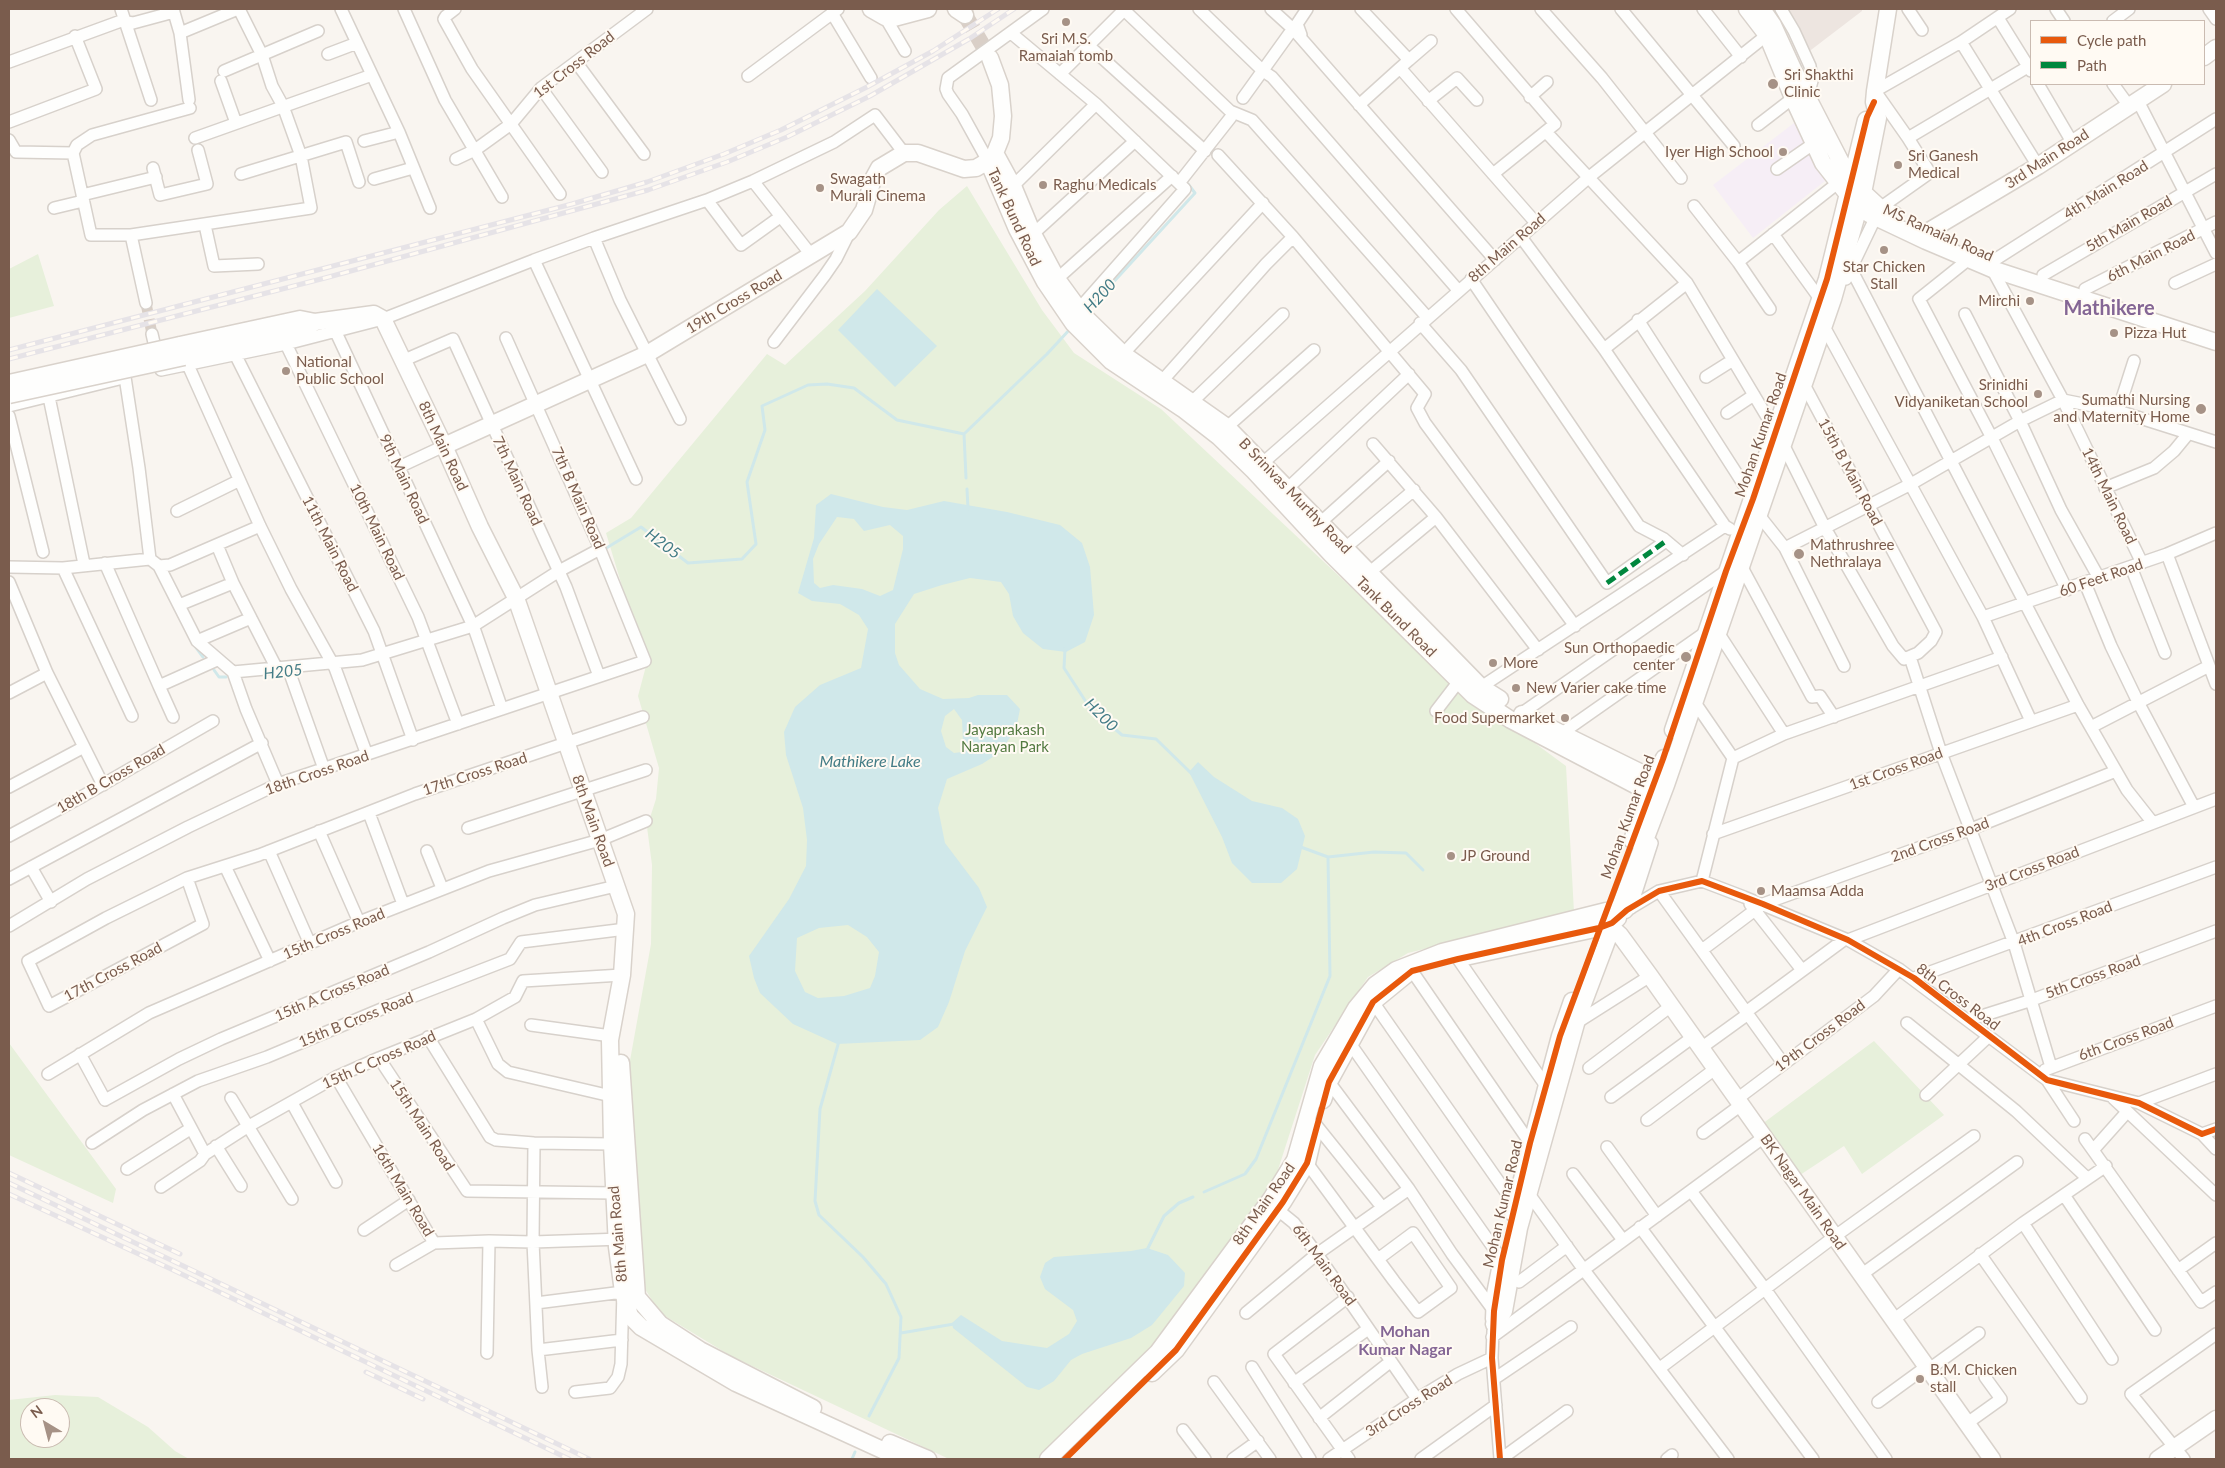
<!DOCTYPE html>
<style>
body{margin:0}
#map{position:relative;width:2225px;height:1468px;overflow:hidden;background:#f9f5f0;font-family:Lato,sans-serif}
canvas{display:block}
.frame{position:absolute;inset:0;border:10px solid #7a5c4d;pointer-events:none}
.legend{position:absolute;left:2030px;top:20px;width:175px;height:65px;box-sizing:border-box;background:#fffaf3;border:1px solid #cabbb1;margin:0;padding:6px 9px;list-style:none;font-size:15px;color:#7a5c4d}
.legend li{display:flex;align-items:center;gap:10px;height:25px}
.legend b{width:25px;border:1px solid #cabbb1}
.north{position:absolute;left:20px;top:1398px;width:50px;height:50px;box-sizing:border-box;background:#fffaf3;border:1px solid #cabbb1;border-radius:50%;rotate:323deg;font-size:14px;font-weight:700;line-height:20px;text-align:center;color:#7a5c4d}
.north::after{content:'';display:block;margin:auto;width:18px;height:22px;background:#a69286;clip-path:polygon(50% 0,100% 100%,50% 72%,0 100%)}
</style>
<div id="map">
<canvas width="2225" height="1468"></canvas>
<div class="frame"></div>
<ul class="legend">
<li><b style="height:6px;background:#e8590c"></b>Cycle path</li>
<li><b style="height:6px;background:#00873e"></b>Path</li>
</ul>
<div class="north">N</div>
</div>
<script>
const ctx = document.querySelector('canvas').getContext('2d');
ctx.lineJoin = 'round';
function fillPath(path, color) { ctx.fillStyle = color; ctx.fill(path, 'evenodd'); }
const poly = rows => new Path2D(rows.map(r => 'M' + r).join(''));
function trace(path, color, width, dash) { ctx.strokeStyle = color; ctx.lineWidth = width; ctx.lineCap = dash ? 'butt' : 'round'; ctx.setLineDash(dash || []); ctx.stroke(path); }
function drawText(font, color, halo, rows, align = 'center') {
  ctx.font = font + ' Lato,sans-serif'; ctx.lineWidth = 4; ctx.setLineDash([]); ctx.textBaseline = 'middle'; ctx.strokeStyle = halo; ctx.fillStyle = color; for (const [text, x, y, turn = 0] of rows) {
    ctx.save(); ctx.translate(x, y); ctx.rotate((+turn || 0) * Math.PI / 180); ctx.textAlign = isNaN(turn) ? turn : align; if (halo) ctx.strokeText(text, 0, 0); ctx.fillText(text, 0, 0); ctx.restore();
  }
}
fillPath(poly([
 [1783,9,1862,9,1862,11,1807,53]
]), '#ede5e0');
fillPath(poly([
 [1794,123,1825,181,1753,238,1713,185]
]), '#f6eef6');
fillPath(poly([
 [967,186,1042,310,1074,353,1161,409,1452,682,1566,766,1574,912,1408,953,1368,977,1315,1055,1276,1176,1168,1326,1135,1368,1044,1459,949,1459,731,1356,660,1313,645,1289,629,1066,651,944,652,865,647,827,656,799,659,768,638,696,646,666,606,533,631,518,767,354,785,365,865,291,939,210],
 [38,254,54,306,9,318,9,269],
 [1874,1041,1944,1115,1862,1174,1844,1146,1800,1175,1762,1124],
 [9,1043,116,1189,113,1203,9,1155],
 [55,1395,98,1397,148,1427,175,1451,189,1459,9,1459,9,1400],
 [30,1408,60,1408,60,1438,30,1438]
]), '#e7f0db');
fillPath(poly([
 [877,289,937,346,895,387,838,330],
 [831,494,883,507,907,510,944,501,1007,512,1060,525,1082,543,1090,567,1094,615,1085,642,1066,652,1043,649,1023,633,1013,616,1009,594,1001,582,970,578,942,585,914,594,895,624,895,653,899,665,920,689,943,699,969,698,978,695,1007,695,1020,709,1016,729,999,753,982,764,947,779,938,808,945,843,979,888,987,907,965,951,949,1002,938,1027,920,1040,837,1044,793,1024,760,993,754,978,749,956,789,899,806,866,807,840,803,808,786,755,784,732,795,707,820,685,861,668,868,629,859,615,840,604,812,601,798,593,814,538,816,505],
 [837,517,854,519,864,531,890,525,903,536,903,549,893,590,880,596,862,589,833,585,820,588,814,583,813,559,819,544],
 [954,709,962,720,963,740,962,752,954,753,946,747,941,731,945,716],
 [848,925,867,937,879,952,875,976,870,988,844,996,818,998,805,992,795,971,797,938,819,928],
 [1198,762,1214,777,1252,801,1282,808,1298,819,1305,836,1297,869,1281,883,1252,883,1232,863,1222,837,1189,772],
 [1147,1248,1168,1255,1185,1273,1184,1286,1152,1325,1131,1338,1082,1354,1071,1360,1054,1381,1039,1390,1027,1387,953,1328,952,1323,961,1315,1002,1341,1047,1348,1069,1334,1077,1321,1073,1310,1045,1289,1040,1277,1045,1263,1054,1257,1131,1251]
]), '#d0e8ea');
trace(poly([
 [1087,311,1195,193,1188,184],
 [966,478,964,434,1047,354,1071,328],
 [967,489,968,509],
 [603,550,641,527,688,563,742,559,756,544,747,482,765,430,762,406,808,385,827,384,854,388,897,420,964,434],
 [195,646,203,657],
 [1065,649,1064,668,1090,708,1122,735,1156,739,1192,774],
 [214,670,219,677,226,677],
 [1298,846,1328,857,1374,852,1406,853,1423,870],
 [839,1041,820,1109,815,1201,819,1215,863,1257,886,1284,901,1317,899,1358,869,1416],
 [1204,1192,1245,1174,1256,1159,1330,976,1328,857],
 [1147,1250,1164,1216,1179,1203,1193,1197],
 [901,1333,954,1324],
 [852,1459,855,1452]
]), '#d0e8ea', 3);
trace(poly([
 [146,303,152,334]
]), '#d9cfc7', 11, [11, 5.5]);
trace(poly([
 [965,15,990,58]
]), '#d9cfc7', 16, [16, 8]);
const street = poly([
 [121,9,151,100],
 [173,9,180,33,189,100],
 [341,9,399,132,430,208],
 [404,9,445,100,502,197],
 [455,9,446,16,444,19,472,69,560,194],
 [1123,9,1230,111,1252,120,1427,317],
 [1199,9,1263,71,1272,77,1458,290],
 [1271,9,1293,29,1495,260],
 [1361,9,1409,60,1400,68,1536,223],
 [1456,9,1555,124,1493,174],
 [1541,9,1602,78,1681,178],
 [1621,9,1734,146],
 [1703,9,1741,57],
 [1781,9,1794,31,1810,66,1812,81,1807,99],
 [1908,9,1922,30],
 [2010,9,1961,42,1875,91,1908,138,2031,65],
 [2056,9,2064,21],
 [2209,9,2216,19],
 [832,13,871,78],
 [885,17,905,51],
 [1998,18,2031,71],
 [2113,21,2129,9],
 [180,33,238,9],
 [1011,33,1096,104,1185,189,1079,309],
 [1301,35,1297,24,1307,9],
 [1961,42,2038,166],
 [1089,46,1205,151],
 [328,54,357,43],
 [1409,60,1431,41],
 [9,62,121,21,133,23,174,12],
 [576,62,644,154],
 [224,71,318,31],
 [1060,74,1124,10],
 [748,76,838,9],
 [221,81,236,123],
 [2038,84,2072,142],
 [2113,84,2129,106],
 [541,88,602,172],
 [1530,97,1547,82],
 [1243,98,1289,34],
 [1428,101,1457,78,1477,100],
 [2138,101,2216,253],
 [1359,105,1400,68],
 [9,122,96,89,75,36],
 [1758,125,1793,98],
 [1547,133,1687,283,1776,432],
 [195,138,372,75],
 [9,140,16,152,73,153,91,235,131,235,311,208,301,156,283,106,272,86,262,55,239,9],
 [364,141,399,132],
 [73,153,77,145,92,135,190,108],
 [1218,155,1293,237,1425,394,1417,408,1425,423,1575,626],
 [456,159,475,150,511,124,541,88,647,9],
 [988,161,962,114,948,94,946,89,948,78,1043,9],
 [153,168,160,195,207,184,198,150],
 [1777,169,1813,144],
 [241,174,346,142,359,182],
 [374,179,413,168],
 [753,181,812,256],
 [1179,183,1231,117],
 [1013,186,1096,104],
 [82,195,156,177],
 [707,200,741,245,780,217],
 [1694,206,1738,262,1770,309],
 [54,208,83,201],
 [205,225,214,266,258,264],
 [1033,234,1135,141],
 [1773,234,1820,299],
 [131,235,146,303],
 [1521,237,1604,349,1725,526],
 [594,238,707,200,753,181,834,142,875,115,904,153],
 [1969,259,1919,299,1992,438,2067,590],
 [1996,259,2216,119],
 [1738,262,1839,182,1842,176],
 [1850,267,2078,705,2127,790,2153,823],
 [1992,269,2063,400,2142,563],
 [2043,275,2216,174],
 [1057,279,1172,176],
 [1471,279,1639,526,1664,539,1683,555],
 [1846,279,1880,208,1928,174,1928,170,1908,138],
 [2175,283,2216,264],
 [2085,289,2216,222],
 [1965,314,2020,421,2061,510,2099,578],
 [1638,320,1753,499],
 [1420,323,1461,370,1607,583,1666,541],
 [333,326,474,628,502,709],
 [1827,332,1983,617,2031,721],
 [152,334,157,356],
 [774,342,825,275,836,259,849,233],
 [286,344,418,617,458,724],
 [1604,349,1687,283],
 [235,354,374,631,413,740],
 [1123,354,1263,203],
 [402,361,453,339,566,587,599,676],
 [188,365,260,526,291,589,335,668,367,755],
 [161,370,286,344,383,319,534,260],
 [125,377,139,468,150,559],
 [1706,377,1733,360],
 [1162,381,1266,264,1293,237],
 [49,397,84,564],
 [1193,401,1283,314],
 [9,406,119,379],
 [2118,411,2134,361],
 [1727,413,1754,395],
 [9,416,43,552],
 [1227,427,1314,350],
 [1373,444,1436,517,1538,650],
 [1786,450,1825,528,1893,646,1904,659,1918,653,1931,641,1936,632,1807,390],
 [399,467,444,446],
 [1257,468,1588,178,1767,35,1763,32],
 [636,479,534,260,594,238,620,300,680,419],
 [1288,488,1409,374],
 [2105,488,2154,468,2174,451,2188,434],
 [177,511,238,481],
 [1753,515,1762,519,1785,548,1844,666],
 [1321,522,1389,461],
 [217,545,233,583,277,669],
 [1345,548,1414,490],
 [1785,548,1911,484,2020,421,2063,400,2118,411,2216,442],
 [2167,554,2216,684],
 [105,563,159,686],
 [159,566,197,641,233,672,246,709,278,784],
 [9,567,63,568,150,559,159,566,170,565,260,526],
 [2131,567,2165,653],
 [63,568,132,716],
 [1744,571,1812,697,1820,696,1834,717],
 [1370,572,1436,517],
 [9,582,47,673,84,747,9,787],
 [2085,583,2111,646,2138,702,2194,807],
 [179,605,233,583],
 [1983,617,2167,554,2216,533],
 [1721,637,1784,734],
 [197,641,251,618],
 [1910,657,1941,753,2014,943,2051,1067],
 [288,668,324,769],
 [233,672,362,660,473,626,559,571,600,549],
 [1481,687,1725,526,1730,529],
 [9,693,47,673],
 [1698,707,1733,758],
 [1436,711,1459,681],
 [1522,713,1726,571],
 [173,717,159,686,217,660],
 [2091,727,2209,666],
 [1562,733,1706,632],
 [84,747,103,785],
 [369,813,403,904],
 [468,828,646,770],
 [319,831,359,922],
 [1713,834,2078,705],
 [9,836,83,796,213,721],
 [269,851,310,944],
 [427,851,442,888],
 [225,866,270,961],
 [31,867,51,902],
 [187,878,203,924,49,1006,28,961,106,918,187,878,259,855,415,794,643,717],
 [9,879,262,743],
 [1702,881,1733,758,1784,734,2002,657],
 [1659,891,1783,1063],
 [1750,904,1802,970],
 [1631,908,1652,843],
 [1629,909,1659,891,1702,881,1744,897,1848,940,1899,969,2047,1080,2139,1103,2202,1134,2216,1129],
 [9,926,87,879,188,827,278,784,645,661,597,542,506,338],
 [1848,940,2216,799],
 [1702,950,1763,904,1971,829,2116,771],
 [1458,959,1546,1086],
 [1412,971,1530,1143],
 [1914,978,2216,867],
 [1373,1002,1515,1205],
 [1746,1012,1845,939],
 [476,1019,498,1064,508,1072,611,1096],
 [1969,1020,2032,1000,2216,931],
 [1576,1023,1650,976],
 [1907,1023,2016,1111,2087,1178],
 [531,1025,611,1036],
 [428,1037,490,1137,496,1140,534,1143,612,1144],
 [1349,1042,1502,1260,1513,1261],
 [1701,1048,1748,1014],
 [80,1054,105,1100,179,1059,221,1039,429,952,503,918,535,905,616,886],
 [379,1058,467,1191,614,1193],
 [1589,1068,1671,1006],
 [2045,1070,2216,1006],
 [48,1074,149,1013,359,922,489,871,600,840,646,821],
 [336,1077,434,1243,489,1241,533,1242,622,1239],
 [2047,1080,2074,1121],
 [1329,1082,1409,1189,1452,1254,1494,1311,1497,1311],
 [173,1094,205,1154,247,1127,336,1077,379,1058,476,1019,515,997,523,981,622,975],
 [1926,1095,1989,1036],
 [1611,1097,1693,1037],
 [231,1098,292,1199],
 [2113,1098,2216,1195],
 [1737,1099,1874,996,1899,969],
 [292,1103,336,1182],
 [2139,1103,2216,1074],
 [1647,1120,1715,1069],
 [1316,1125,1382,1207],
 [1703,1133,1741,1105],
 [2202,1134,2216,1149],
 [2085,1139,2201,1302,2216,1292],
 [92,1143,143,1110,198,1081,267,1057,391,1005,510,959,521,942,626,929],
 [534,1143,533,1242,538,1350,542,1387],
 [216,1146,241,1186],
 [1607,1147,1657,1216],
 [2094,1149,2127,1112],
 [1307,1163,1394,1281,1418,1312,1451,1288,1413,1233,1378,1259],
 [127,1169,190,1129],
 [1573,1174,1623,1240],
 [161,1187,200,1161,205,1154],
 [1691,1191,1765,1289,1886,1459],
 [1529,1194,1584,1270,1728,1459],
 [2064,1195,2155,1330],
 [1278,1210,1294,1223,1317,1254,1417,1399],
 [2023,1223,2112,1359],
 [1640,1227,1813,1459],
 [364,1230,409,1200],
 [1980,1254,2081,1398],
 [396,1265,434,1243],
 [2178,1270,2216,1243],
 [1861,1275,2017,1162],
 [1519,1282,1567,1246],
 [1348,1297,1274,1354,1349,1459],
 [536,1303,623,1292,621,1364,618,1377,610,1388,575,1392],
 [1246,1313,1317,1254,1409,1189],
 [1893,1320,2023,1223,2106,1166],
 [1493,1331,1492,1358,1500,1459],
 [1492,1337,1764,1137],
 [538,1350,622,1340],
 [487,1353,489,1241],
 [1252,1367,1310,1459],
 [1660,1368,1834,1237,1974,1136],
 [1928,1370,1979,1333],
 [1494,1379,1571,1327],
 [1214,1382,1270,1459],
 [1294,1383,1368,1329],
 [1878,1402,1926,1367],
 [1319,1418,1390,1362],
 [1966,1424,2001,1399,1985,1377],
 [1183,1430,1205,1459],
 [1233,1459,1258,1441],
 [1329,1459,1417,1399,1458,1374,1492,1358],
 [1421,1459,1496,1405],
 [1501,1459,1567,1411],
 [1667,1459,1672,1455],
 [2184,1459,2131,1394,2216,1334]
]);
const secondary = poly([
 [871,9,885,17,894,18,928,9],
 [956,9,965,15],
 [1747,9,1767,35,1793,98,1823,163,1845,191,1869,214,1926,241,1992,269,2216,342],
 [1762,9,1773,25,1794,71,1846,172,1867,196,1880,208,1895,215],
 [2204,57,2216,48],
 [995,153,1013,186,1033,234,1057,279,1084,316,1123,354,1227,427,1481,687,1500,699],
 [988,161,1017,229,1045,282,1073,323,1111,361,1183,409,1219,437,1254,471,1331,554,1473,695,1511,720,1658,797],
 [1929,231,2038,166,2163,84],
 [180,345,300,319,315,322,374,314,383,319,444,446,480,527,516,598,626,914,622,975,610,1040,612,1144,617,1247,623,1292,630,1316,641,1327,736,1383,902,1459],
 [184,357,303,330,315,322],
 [444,446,647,354,849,232,864,210,873,179,879,168,904,153,918,153,964,169,976,168,988,161,995,153,1001,138,1003,116,1000,85,990,58],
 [1522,714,1664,784],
 [1673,730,1827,279,1866,120],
 [1632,840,1664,758],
 [1611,927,1620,935,1650,976,1992,1459],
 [1465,957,1599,928,1612,923,1618,918],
 [621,1063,637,1297,660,1324,700,1350,813,1408],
 [1323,1100,1329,1082,1373,1002,1406,975],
 [1513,1213,1560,1036,1572,1001],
 [1494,1319,1495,1294,1501,1264],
 [1494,1324,1504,1311,1519,1228,1577,1020,1666,785,1833,299,1863,193,1878,118,1874,102,1875,91,1888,9],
 [1152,1373,1176,1350,1283,1202,1307,1163,1314,1133],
 [890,1443,928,1459],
 [1048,1459,1158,1352,1271,1199,1295,1160,1322,1066,1356,1008,1375,985,1396,970,1442,952,1606,911,1618,909,1625,910],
 [2158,1459,2216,1419]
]);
trace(street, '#d7d1cb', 14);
trace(secondary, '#d9d2cb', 19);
trace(street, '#fefefd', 11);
trace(secondary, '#fefefd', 16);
const rail = poly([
 [9,350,572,204,647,182,724,154,781,130,867,87,933,51,998,9],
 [9,359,325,278,648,190,727,162,787,137,870,96,969,39,1014,9],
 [9,1173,180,1254],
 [9,1183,589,1459],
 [9,1194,171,1269,569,1459],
 [366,1372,423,1399]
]);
trace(rail, '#e6e3e7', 5);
trace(rail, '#fffaf3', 3, [9]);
const secondaryBridge = poly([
 [9,383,180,345],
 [9,395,184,357]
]);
trace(secondaryBridge, '#d9d2cb', 19, []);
trace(secondaryBridge, '#fefefd', 16);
trace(poly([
 [1607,583,1666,541]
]), '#00873e', 5, [10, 5]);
trace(poly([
 [1065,1459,1176,1350,1283,1202,1307,1163,1329,1082,1373,1002,1412,971,1458,959,1599,928,1612,923,1627,910,1659,891,1702,881,1763,904,1848,940,1914,978,2047,1080,2139,1103,2202,1134,2216,1129],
 [1500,1459,1492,1358,1494,1311,1502,1260,1530,1143,1560,1036,1663,759,1726,571,1753,499,1827,279,1867,117,1874,102]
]), '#e8590c', 6);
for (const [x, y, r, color] of [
 [1066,22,5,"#a69286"],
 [1773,84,6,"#a69286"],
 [1783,152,5,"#a69286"],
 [1898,165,5,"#a69286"],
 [1043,185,5,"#a69286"],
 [820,188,5,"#a69286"],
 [1884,250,5,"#a69286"],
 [2030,301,5,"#a69286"],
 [2114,333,5,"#a69286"],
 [286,371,5,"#a69286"],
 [2038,394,5,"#a69286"],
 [2201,409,6,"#a69286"],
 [1799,554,6,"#a69286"],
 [1686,657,6,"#a69286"],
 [1493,663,5,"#a69286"],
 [1516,688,5,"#a69286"],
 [1565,718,5,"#a69286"],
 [1451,856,5,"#a69286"],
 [1761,891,5,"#a69286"],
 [1920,1379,5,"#a69286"]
]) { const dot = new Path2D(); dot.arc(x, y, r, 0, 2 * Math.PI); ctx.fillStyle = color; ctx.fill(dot); trace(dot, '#fffaf3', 2); }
drawText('15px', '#7a5c4d', '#fffaf3', [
 ["Sri M.S.",1066,39,"center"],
 ["Ramaiah tomb",1066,56,"center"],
 ["Sri Shakthi",1784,75],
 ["Clinic",1784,92],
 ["Iyer High School",1773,152,"right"],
 ["Sri Ganesh",1908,156],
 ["Medical",1908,173],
 ["Swagath",830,179],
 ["Murali Cinema",830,196],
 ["Raghu Medicals",1053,185],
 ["Star Chicken",1884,267,"center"],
 ["Stall",1884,284,"center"],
 ["Mirchi",2020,301,"right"],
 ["Pizza Hut",2124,333],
 ["National",296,362],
 ["Public School",296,379],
 ["Srinidhi",2028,385,"right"],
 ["Vidyaniketan School",2028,402,"right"],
 ["Sumathi Nursing",2190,400,"right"],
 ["and Maternity Home",2190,417,"right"],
 ["Mathrushree",1810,545],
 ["Nethralaya",1810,562],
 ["Sun Orthopaedic",1675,648,"right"],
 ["center",1675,665,"right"],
 ["More",1503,663],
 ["New Varier cake time",1526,688],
 ["Food Supermarket",1555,718,"right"],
 ["JP Ground",1461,856],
 ["Maamsa Adda",1771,891],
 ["B.M. Chicken",1930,1370],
 ["stall",1930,1387]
], 'left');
drawText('15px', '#7a5c4d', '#fffaf3', [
 ["1st Cross Road",574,65,-38],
 ["3rd Main Road",2047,159,-33],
 ["4th Main Road",2106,190,-32],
 ["Tank Bund Road",1014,217,65],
 ["5th Main Road",2129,224,-30],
 ["MS Ramaiah Road",1938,233,24],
 ["8th Main Road",1507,248,-41],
 ["6th Main Road",2151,256,-27],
 ["19th Cross Road",734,302,-31],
 ["Mohan Kumar Road",1761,435,-71],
 ["8th Main Road",443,446,65],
 ["15th B Main Road",1850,472,62],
 ["9th Main Road",404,479,65],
 ["7th Main Road",517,481,65],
 ["B Srinivas Murthy Road",1295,496,46],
 ["14th Main Road",2109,496,64],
 ["7th B Main Road",578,498,66],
 ["10th Main Road",377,532,64],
 ["11th Main Road",330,544,63],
 ["60 Feet Road",2101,578,-19],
 ["Tank Bund Road",1396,617,45],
 ["1st Cross Road",1896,769,-20],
 ["18th Cross Road",317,773,-19],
 ["17th Cross Road",475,774,-18],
 ["18th B Cross Road",111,779,-30],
 ["Mohan Kumar Road",1628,817,-70],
 ["8th Main Road",593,821,70],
 ["2nd Cross Road",1940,840,-20],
 ["3rd Cross Road",2032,869,-21],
 ["4th Cross Road",2065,924,-21],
 ["15th Cross Road",334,934,-23],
 ["17th Cross Road",113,972,-28],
 ["5th Cross Road",2093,977,-20],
 ["15th A Cross Road",332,993,-23],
 ["8th Cross Road",1958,997,37],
 ["15th B Cross Road",356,1020,-22],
 ["19th Cross Road",1820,1036,-37],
 ["6th Cross Road",2126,1039,-20],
 ["15th C Cross Road",379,1060,-24],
 ["15th Main Road",422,1125,57],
 ["16th Main Road",403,1190,59],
 ["BK Nagar Main Road",1803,1192,55],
 ["8th Main Road",1264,1204,-55],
 ["Mohan Kumar Road",1503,1204,-77],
 ["8th Main Road",618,1234,-95],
 ["6th Main Road",1324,1265,54],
 ["3rd Cross Road",1409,1406,-33]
]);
drawText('15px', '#537a41', '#fffaf3', [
 ["Jayaprakash",1005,730],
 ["Narayan Park",1005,747]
]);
drawText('italic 16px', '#437c86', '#fffaf3', [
 ["H200",1100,296,-47],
 ["H205",663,544,37],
 ["H205",283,672,-6],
 ["H200",1101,715,45],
 ["Mathikere Lake",870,762]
]);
drawText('bold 16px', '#846695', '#fffaf3', [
 ["Mohan",1405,1332],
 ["Kumar Nagar",1405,1350]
]);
drawText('bold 20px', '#846695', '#fffaf3', [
 ["Mathikere",2109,309]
]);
</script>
